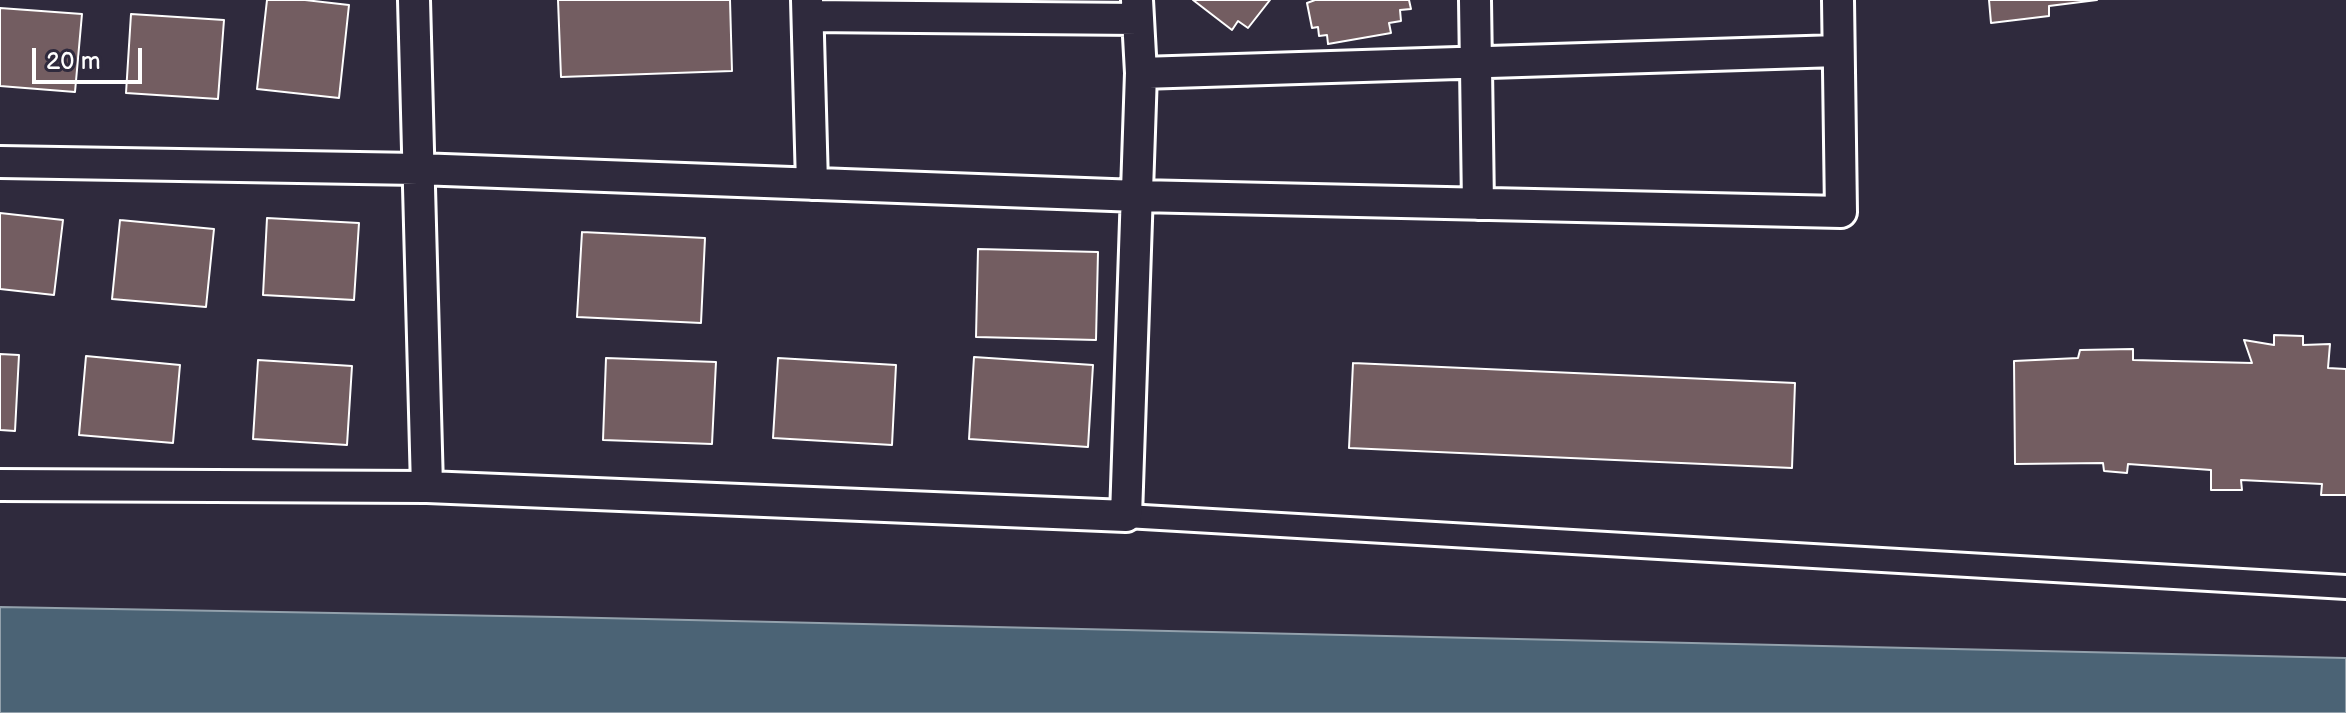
<!DOCTYPE html>
<style>
body{margin:0}
#map{position:relative;width:2346px;height:713px;overflow:hidden;background:#2f2a3d;font-family:"Balsamiq Sans",sans-serif}
canvas{display:block}
.scale{position:absolute;left:32px;top:48px;width:110px;height:36px;box-sizing:border-box;border:4px solid #fff;border-top:0;padding-left:10px;font-size:24px;line-height:28px;white-space:nowrap;color:#fff;-webkit-text-stroke:6px #2f2a3d;paint-order:stroke}
</style>
<div id="map">
<canvas width="2346" height="713"></canvas>
<div class="scale">20 m</div>
</div>
<script>
const ctx = document.querySelector('canvas').getContext('2d');
ctx.lineJoin = 'round';
function fillPath(path, color) { ctx.fillStyle = color; ctx.fill(path, 'evenodd'); }
const poly = rows => new Path2D(rows.map(r => 'M' + r).join(''));
function trace(path, color, width, dash) { ctx.strokeStyle = color; ctx.lineWidth = width; ctx.lineCap = dash ? 'butt' : 'round'; ctx.setLineDash(dash || []); ctx.stroke(path); }
const water = poly([
 [0,607,558,617,2346,658,2346,713,0,713,0,607]
]);
fillPath(water, '#4b6375');
trace(water, '#93a1ac', 2);
const building = poly([
 [267,0,305,0,349,5,339,98,257,89,267,0],
 [558,0,730,0,732,71,561,77,558,0],
 [1193,0,1270,0,1248,28,1238,21,1232,30,1193,0],
 [1315,0,1409,0,1411,9,1400,10,1401,21,1389,23,1391,33,1328,44,1327,35,1319,36,1318,27,1312,28,1307,3,1315,0],
 [1989,0,2097,0,2049,6,2049,16,1991,23,1989,0],
 [0,8,82,14,75,92,0,86,0,8],
 [131,14,224,20,218,99,126,93,131,14],
 [0,213,63,220,54,295,0,289,0,213],
 [267,218,359,223,354,300,263,295,267,218],
 [120,220,214,229,206,307,112,299,120,220],
 [582,232,705,238,701,323,577,317,582,232],
 [978,249,1098,252,1096,340,976,337,978,249],
 [2274,335,2303,336,2303,345,2330,344,2328,368,2346,369,2346,495,2321,495,2322,484,2241,480,2242,490,2211,490,2211,470,2128,464,2127,473,2104,471,2103,463,2015,464,2014,361,2078,358,2080,350,2133,349,2133,360,2252,363,2244,340,2274,345,2274,335],
 [0,354,19,355,15,431,0,430,0,354],
 [86,356,180,365,173,443,79,435,86,356],
 [974,357,1093,365,1088,447,969,439,974,357],
 [606,358,716,362,712,444,603,440,606,358],
 [778,358,896,365,892,445,773,438,778,358],
 [258,360,352,366,347,445,253,439,258,360],
 [1353,363,1795,383,1792,468,1349,448,1353,363]
]);
fillPath(building, '#735d61');
trace(building, '#fff', 2);
const pedestrian = poly([
 [1126,516,2346,587]
]);
const minor = poly([
 [414,0,427,487],
 [807,0,812,184],
 [1475,0,1478,204],
 [808,16,1138,19],
 [1141,73,1838,51],
 [0,162,418,169,1138,196,1841,212,1838,0],
 [0,485,427,487,1126,516,1141,73,1137,0]
]);
trace(pedestrian, '#fff', 28);
trace(minor, '#fff', 36);
trace(pedestrian, '#2f2a3d', 22);
trace(minor, '#2f2a3d', 30);
</script>
